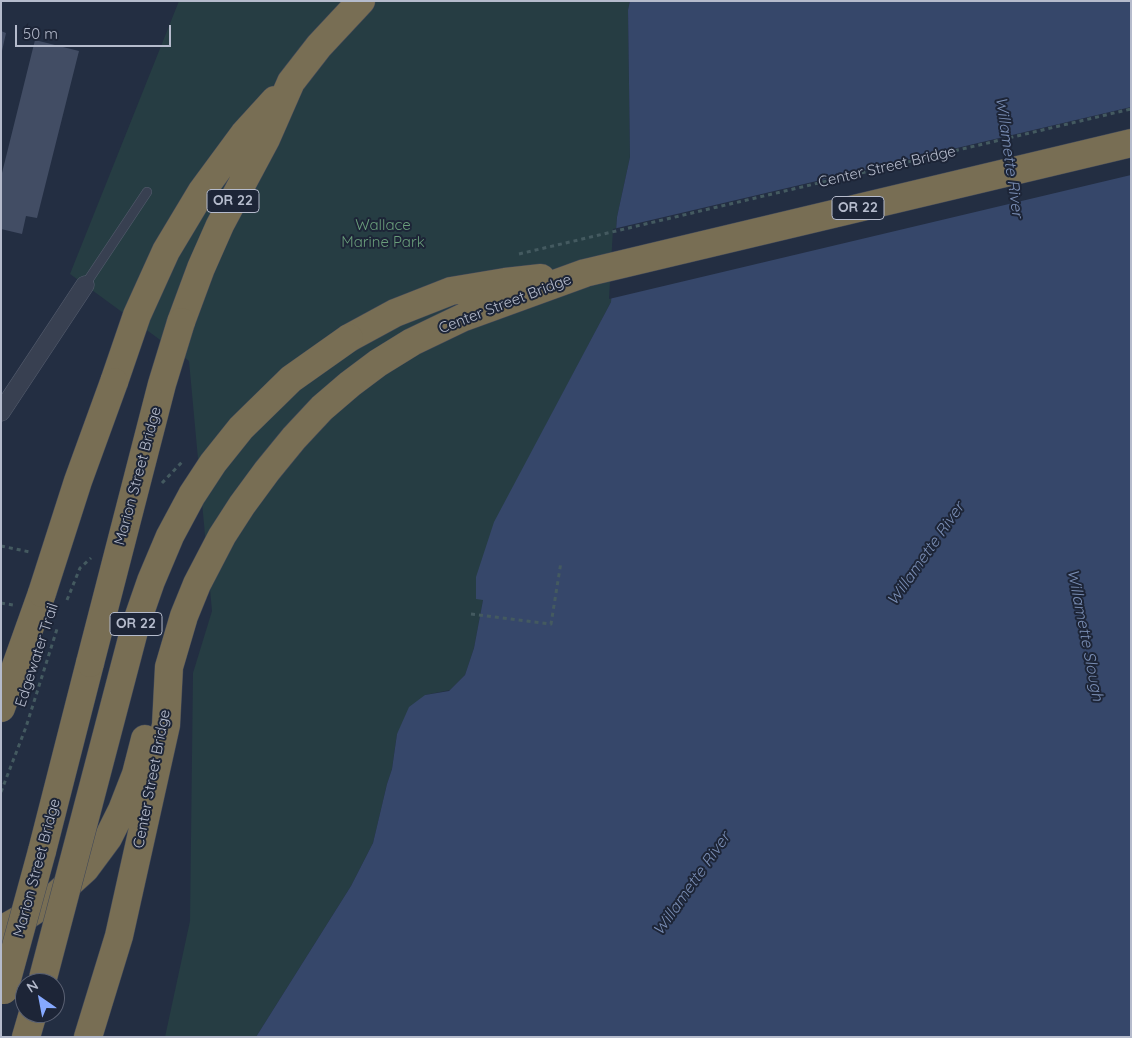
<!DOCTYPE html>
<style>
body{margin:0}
#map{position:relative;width:1132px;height:1038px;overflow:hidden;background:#232e42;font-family:Quicksand,sans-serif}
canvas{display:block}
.frame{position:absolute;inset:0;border:2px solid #b5bbcc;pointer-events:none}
.north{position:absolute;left:15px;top:973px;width:50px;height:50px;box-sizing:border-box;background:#1d2537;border:1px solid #5a6173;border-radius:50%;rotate:327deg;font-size:14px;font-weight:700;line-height:20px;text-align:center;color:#b5bbcc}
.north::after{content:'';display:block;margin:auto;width:18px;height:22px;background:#86a9ff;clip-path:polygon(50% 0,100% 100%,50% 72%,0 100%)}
.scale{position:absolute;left:15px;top:25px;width:156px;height:22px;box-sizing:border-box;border:2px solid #b5bbcc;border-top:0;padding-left:6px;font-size:15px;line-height:18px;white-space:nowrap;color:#b5bbcc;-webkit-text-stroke:4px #1d2537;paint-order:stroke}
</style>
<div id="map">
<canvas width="1132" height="1038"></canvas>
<div class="frame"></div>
<div class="north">N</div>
<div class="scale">50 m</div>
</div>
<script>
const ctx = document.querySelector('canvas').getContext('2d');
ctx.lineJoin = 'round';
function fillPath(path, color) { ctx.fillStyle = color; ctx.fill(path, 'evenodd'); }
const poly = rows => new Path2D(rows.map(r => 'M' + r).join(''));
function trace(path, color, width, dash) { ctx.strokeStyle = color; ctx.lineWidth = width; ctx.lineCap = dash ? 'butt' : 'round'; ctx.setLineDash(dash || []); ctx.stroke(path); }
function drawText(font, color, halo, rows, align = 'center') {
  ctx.font = font + ' Quicksand,sans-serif'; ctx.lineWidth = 4; ctx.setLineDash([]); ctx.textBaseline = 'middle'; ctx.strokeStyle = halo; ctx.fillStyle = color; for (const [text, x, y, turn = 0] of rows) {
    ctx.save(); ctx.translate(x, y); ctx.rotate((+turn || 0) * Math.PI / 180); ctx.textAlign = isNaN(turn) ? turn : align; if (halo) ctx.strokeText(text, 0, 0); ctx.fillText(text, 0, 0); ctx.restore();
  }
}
fillPath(poly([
 [179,1,630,1,628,10,630,157,617,217,611,302,541,435,483,600,474,648,465,675,450,690,425,695,397,734,392,769,387,784,373,843,351,886,256,1037,165,1037,190,921,193,673,212,611,189,361,70,274]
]), '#263d43');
fillPath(poly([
 [630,1,1131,1,1131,1037,256,1037,351,886,373,843,387,784,392,769,397,734,409,707,425,695,449,691,465,675,474,648,483,600,476,599,476,577,494,522,611,302,617,217,630,157,628,10]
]), '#36476a');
fillPath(poly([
 [1131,107,1131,175,609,299,613,229]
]), '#232e42');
fillPath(poly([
 [1,31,6,33,2,51,1,51],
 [35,40,79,51,37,218,26,216,22,234,1,229,1,177]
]), '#424d64');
const lane = poly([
 [85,285,147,192]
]);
const street = poly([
 [1,412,85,285]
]);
const highway = poly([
 [181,322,201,268,220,225,266,139,291,82,319,46,361,1],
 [349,338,395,313,451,291,505,282,541,278],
 [114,382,137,315,166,251,202,191,244,134,275,100],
 [1,708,42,593],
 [42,851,90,663],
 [1,930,26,916,52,899,85,869,108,838,122,810,136,774,145,739],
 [26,1037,33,1013],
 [88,1037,119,936,166,725,169,667,184,616,197,584,222,536,242,505,267,471,294,438,322,408,350,384,378,363,412,342,464,317,585,273,1131,143]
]);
trace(lane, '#565e6f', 10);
trace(street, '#565e6f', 19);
trace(highway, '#404859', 29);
trace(poly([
 [519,254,1131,109],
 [162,483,182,462],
 [1,546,30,552],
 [67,600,80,568,91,558],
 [1,603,13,605],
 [471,614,551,624,561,562],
 [1,792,26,727,57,629]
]), '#445a60', 3, [4, 4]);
trace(lane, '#384051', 9);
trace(street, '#384051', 18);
trace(highway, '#786e54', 28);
const highwayBridge = poly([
 [42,593,78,481,114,382],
 [90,663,162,384,181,322],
 [43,978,135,627,151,581,170,536,192,495,213,463,241,428,291,379,349,338],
 [4,990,42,851]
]);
trace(highwayBridge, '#404859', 29, []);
trace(highwayBridge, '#786e54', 28);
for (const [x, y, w] of [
 [233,201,52],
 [858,208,52],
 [136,624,52]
]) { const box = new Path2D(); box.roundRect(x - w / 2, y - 11.5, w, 23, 4); ctx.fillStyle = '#1d2537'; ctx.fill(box); trace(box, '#b5bbcc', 1); }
drawText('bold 14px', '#b5bbcc', null, [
 ["OR 22",233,201],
 ["OR 22",858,208],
 ["OR 22",136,624]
]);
drawText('15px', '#b5bbcc', '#1d2537', [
 ["Center Street Bridge",887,167,-13],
 ["Center Street Bridge",505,304,-21],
 ["Marion Street Bridge",138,476,-75],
 ["Edgewater Trail",37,655,-72],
 ["Center Street Bridge",152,779,-79],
 ["Marion Street Bridge",37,868,-75]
]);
drawText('15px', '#6a9e7b', '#1d2537', [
 ["Wallace",383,225],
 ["Marine Park",383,242]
]);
drawText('italic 16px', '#7a8eb5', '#1d2537', [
 ["Willamette River",1009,157,82],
 ["Willamette River",926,554,-55],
 ["Willamette Slough",1085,635,79],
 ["Willamette River",692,884,-55]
]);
</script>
